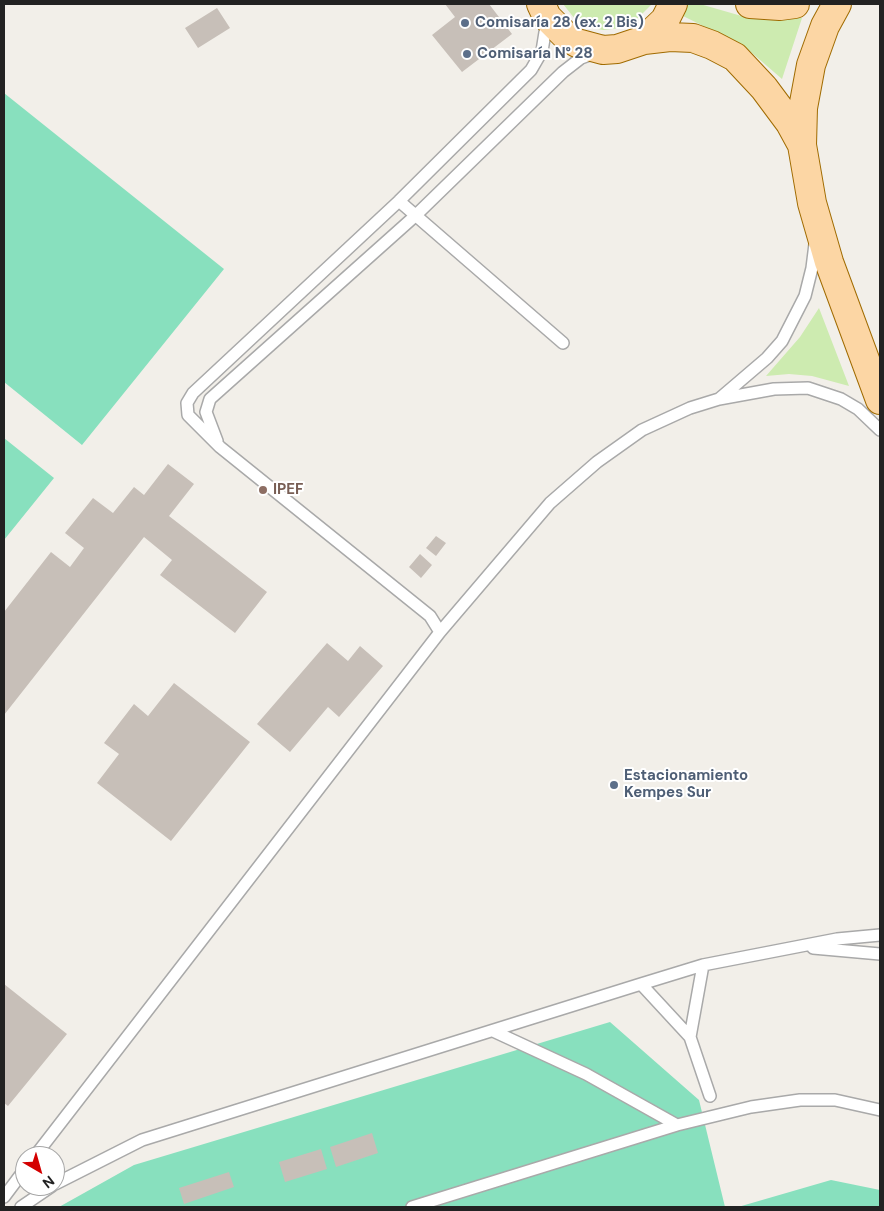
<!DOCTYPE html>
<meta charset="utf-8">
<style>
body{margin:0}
#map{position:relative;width:884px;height:1211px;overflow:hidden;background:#f2efe9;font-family:"DM Sans",sans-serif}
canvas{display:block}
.frame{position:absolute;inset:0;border:5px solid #222;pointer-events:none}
.north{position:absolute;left:15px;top:1146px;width:50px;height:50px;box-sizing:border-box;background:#fff;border:1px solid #a7a7a7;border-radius:50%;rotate:142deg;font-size:14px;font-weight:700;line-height:20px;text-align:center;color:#222}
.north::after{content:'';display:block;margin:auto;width:18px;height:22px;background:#d40000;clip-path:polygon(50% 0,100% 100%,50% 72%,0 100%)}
</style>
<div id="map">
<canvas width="884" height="1211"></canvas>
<div class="frame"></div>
<div class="north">N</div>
</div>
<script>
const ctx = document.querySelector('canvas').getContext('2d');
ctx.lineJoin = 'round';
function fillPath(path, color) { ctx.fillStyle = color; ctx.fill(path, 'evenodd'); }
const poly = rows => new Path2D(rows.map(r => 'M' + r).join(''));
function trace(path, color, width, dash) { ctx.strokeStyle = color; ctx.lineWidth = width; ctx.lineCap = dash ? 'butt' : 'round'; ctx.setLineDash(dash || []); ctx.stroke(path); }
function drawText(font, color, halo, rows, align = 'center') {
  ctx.font = font + ' "DM Sans",sans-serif'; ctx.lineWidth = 4; ctx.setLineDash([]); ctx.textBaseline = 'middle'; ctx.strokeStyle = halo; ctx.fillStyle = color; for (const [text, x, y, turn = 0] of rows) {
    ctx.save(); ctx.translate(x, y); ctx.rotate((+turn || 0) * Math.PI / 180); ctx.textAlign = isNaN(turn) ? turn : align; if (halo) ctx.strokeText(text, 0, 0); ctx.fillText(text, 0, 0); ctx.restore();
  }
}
fillPath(poly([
 [563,4,652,4,632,24,622,28,603,30,593,28,575,19],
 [687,4,700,4,745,17,802,18,782,79,744,46,683,16],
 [819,308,849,386,812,376,789,374,766,376,800,337]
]), '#cdebb0');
fillPath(poly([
 [4,93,224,269,82,445,4,382],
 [4,438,54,478,4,540],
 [610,1022,699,1100,725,1207,59,1207,134,1165],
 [831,1180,880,1190,880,1207,738,1207]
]), '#88e0be');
fillPath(poly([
 [445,4,489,4,512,34,462,72,432,35,455,17],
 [217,8,230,28,198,48,185,28],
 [168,464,194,484,169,516,267,592,235,633,160,575,172,560,144,537,4,715,4,612,51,552,70,567,84,548,65,533,93,498,113,513,134,487,144,495],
 [436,536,446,543,436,556,426,548],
 [420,554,432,565,421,578,409,567],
 [327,643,348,661,360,646,383,666,339,717,328,707,290,752,257,724],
 [174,683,250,742,171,841,97,783,119,754,104,743,134,704,148,716],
 [4,984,67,1034,8,1106,4,1103],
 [372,1133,378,1153,336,1167,330,1147],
 [321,1149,327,1169,285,1182,279,1162],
 [229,1172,234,1187,184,1204,179,1188]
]), '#c7bfb8');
const lane = poly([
 [399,201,563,343],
 [815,244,812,268,805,296,782,341,767,358,719,399,774,389,808,388,841,399,858,409,880,430],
 [217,441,206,412,210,399,415,216,563,72,581,58,595,53],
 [440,632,430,616,220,447,188,415,187,403,193,393,399,201,531,70,542,51,547,20],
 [813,948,880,954],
 [641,984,690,1037,710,1096],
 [493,1031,586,1074,677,1125],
 [690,1037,703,965],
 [35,1156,440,632,550,503,597,462,642,430,690,408,719,399],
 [55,1184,142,1140,641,984,703,965,837,939,880,935],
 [4,1197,25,1169],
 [21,1207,52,1186],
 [412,1207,677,1125,751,1107,800,1100,835,1100,880,1110]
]);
const primary = poly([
 [541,4,547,17,566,36,577,43,603,50,617,49,644,40,665,20,673,4],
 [750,4,780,6,795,4],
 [837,4,825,26,811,65,803,108,802,145,812,203,829,262,880,400],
 [644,40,670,37,693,38,712,45,735,57,764,88,790,123,802,145]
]);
trace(lane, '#a9a9a9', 14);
trace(primary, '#a06b00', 30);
trace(lane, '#fff', 11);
trace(primary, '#fcd6a4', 28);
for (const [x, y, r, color] of [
 [465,23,5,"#5c6f8a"],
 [467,54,5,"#5c6f8a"],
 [263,490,5,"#8d6e63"],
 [614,785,5,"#5c6f8a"]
]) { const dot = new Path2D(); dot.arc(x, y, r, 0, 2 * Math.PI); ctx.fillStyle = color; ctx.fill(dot); trace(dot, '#fff', 2); }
drawText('bold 15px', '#4e5e75', '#fff', [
 ["Comisaría 28 (ex. 2 Bis)",475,23],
 ["Comisaría N° 28",477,54],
 ["Estacionamiento",624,776],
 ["Kempes Sur",624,793]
], 'left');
drawText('bold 15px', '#785e54', '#fff', [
 ["IPEF",273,490]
], 'left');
</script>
